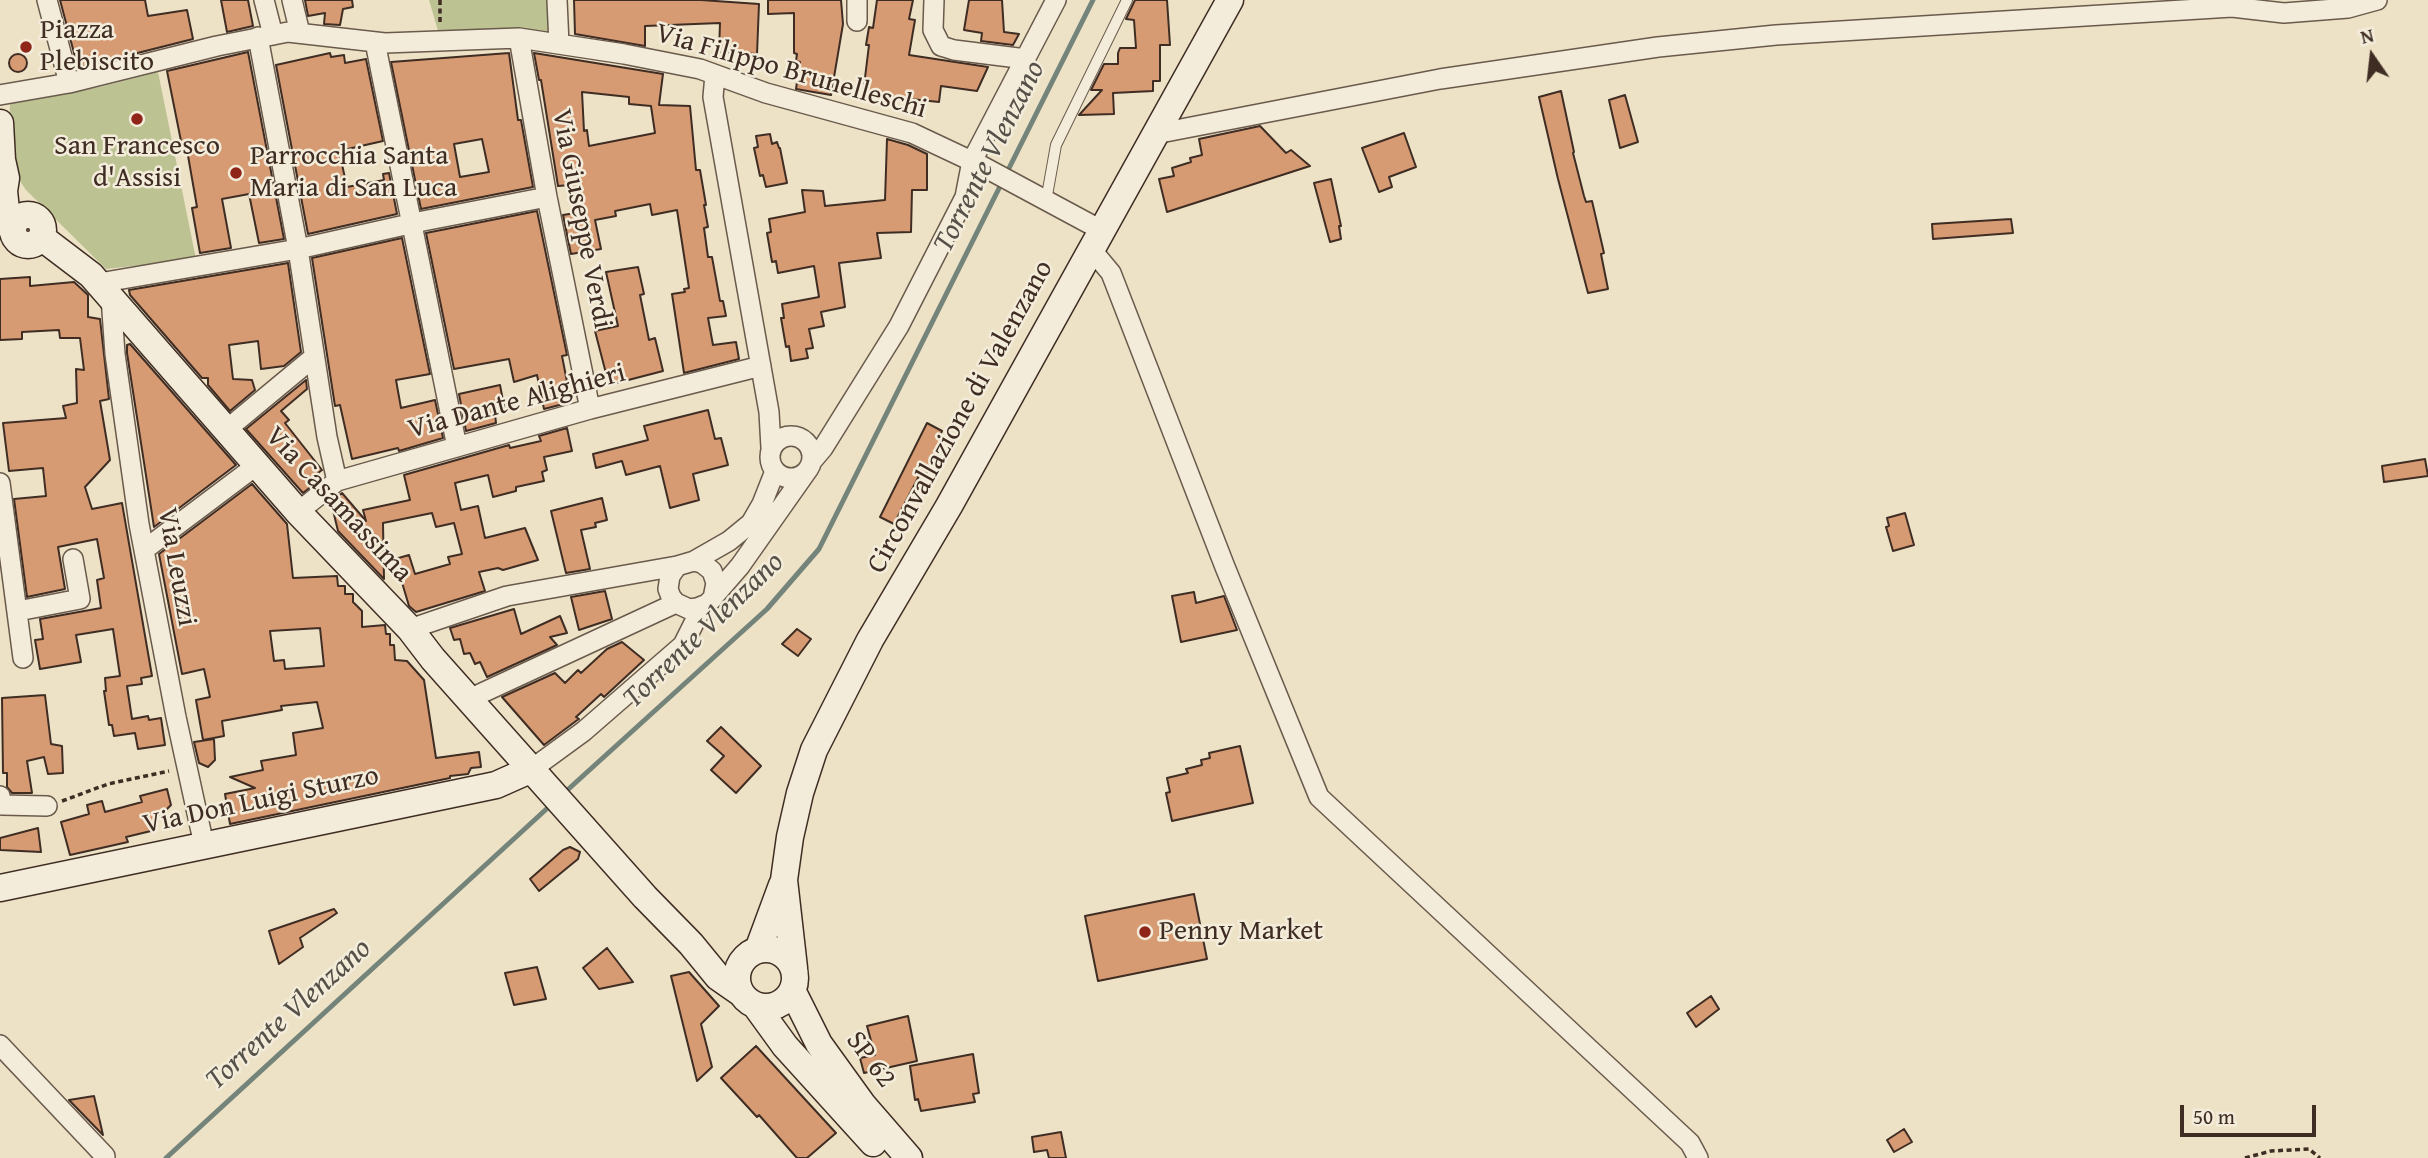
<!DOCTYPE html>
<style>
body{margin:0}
#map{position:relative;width:2428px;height:1158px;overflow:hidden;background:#ede2c6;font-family:"Gentium Book Plus",serif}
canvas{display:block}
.north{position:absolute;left:2337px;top:21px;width:70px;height:70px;-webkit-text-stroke:5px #f3ecda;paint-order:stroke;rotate:346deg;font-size:19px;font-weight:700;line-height:28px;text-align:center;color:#3f2d24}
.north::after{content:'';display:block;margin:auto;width:24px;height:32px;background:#3f2d24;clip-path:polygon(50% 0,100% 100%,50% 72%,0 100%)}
.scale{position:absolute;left:2180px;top:1105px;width:136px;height:32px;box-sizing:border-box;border:4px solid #3f2d24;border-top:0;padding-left:9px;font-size:21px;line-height:24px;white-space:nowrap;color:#3f2d24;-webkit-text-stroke:5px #f3ecda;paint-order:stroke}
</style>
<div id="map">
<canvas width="2428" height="1158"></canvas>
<div class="north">N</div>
<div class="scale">50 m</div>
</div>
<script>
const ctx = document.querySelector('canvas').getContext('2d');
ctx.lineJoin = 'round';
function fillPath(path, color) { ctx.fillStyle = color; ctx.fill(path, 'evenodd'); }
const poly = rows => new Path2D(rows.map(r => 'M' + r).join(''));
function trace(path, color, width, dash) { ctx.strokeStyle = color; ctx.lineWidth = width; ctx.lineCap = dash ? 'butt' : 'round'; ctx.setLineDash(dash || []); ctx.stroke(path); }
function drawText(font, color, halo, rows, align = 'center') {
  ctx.font = font + ' "Gentium Book Plus",serif'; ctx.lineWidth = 5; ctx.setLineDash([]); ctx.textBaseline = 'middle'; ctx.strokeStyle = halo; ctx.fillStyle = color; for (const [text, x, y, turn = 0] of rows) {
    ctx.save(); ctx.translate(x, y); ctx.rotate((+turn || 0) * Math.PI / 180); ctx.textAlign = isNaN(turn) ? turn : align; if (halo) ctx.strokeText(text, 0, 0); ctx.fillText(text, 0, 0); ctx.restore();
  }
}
fillPath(poly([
 [429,0,557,0,559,44,441,41],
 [158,72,196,259,106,269,26,190,8,163,10,103,100,87]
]), '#bcc292');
trace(poly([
 [563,794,767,609,819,549,1093,0],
 [166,1158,553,803]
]), '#75847a', 5);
const building = poly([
 [60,0,145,0,148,16,187,10,193,39,78,68,60,0],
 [221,0,248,0,253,26,227,32,221,0],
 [305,0,352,0,353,7,343,9,340,25,324,24,325,13,308,16,305,0],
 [574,0,701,0,759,4,757,54,719,52,720,23,645,26,645,46,575,34,574,0],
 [768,0,841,0,843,24,831,95,796,89,800,62,796,61,797,54,794,53,794,13,768,14,768,0],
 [877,0,913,0,909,19,915,20,909,55,988,67,977,91,941,86,939,102,863,94,869,45,866,45,869,27,873,28,877,0],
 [969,0,1002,0,1004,32,1019,34,1013,45,981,41,982,33,964,30,969,0],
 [1135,0,1167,0,1170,45,1160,45,1160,81,1153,81,1153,91,1113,93,1114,114,1079,115,1102,90,1091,90,1104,64,1118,64,1118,53,1120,48,1136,48,1134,20,1126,19,1135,0],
 [248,52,284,239,259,243,249,194,222,199,231,248,200,253,192,208,197,207,187,150,183,151,167,71,248,52],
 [330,53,331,57,344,55,345,63,366,59,383,141,339,151,347,187,384,180,383,174,389,173,397,214,308,234,276,65,330,53],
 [509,53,518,120,521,120,533,187,421,209,391,62,509,53],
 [482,139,489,172,460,177,454,144,482,139],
 [534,53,663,74,659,105,690,106,696,170,700,170,706,205,704,205,708,227,704,228,708,257,712,257,720,301,723,301,726,316,708,318,713,345,736,342,739,359,684,373,672,294,685,292,684,289,689,288,677,210,652,215,650,204,615,211,616,216,595,220,601,249,571,254,563,215,575,213,570,185,558,186,541,80,539,80,534,53],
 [582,92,629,97,629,104,651,106,655,133,589,146,587,130,584,131,582,92],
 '9 63a9 9 0 1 1 18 0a9 9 0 1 1-18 0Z',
 [1561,91,1574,152,1573,153,1584,196,1586,202,1592,201,1604,253,1601,254,1608,289,1588,293,1558,179,1539,97,1561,91],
 [1625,95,1638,142,1620,148,1609,100,1625,95],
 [1260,126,1286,153,1291,150,1310,166,1167,212,1159,179,1174,176,1172,168,1191,162,1190,158,1202,155,1199,139,1260,126],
 [1404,133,1416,167,1389,177,1392,187,1379,192,1362,148,1404,133],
 [770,134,772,144,777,142,779,148,780,148,787,183,766,187,763,175,760,176,754,148,758,147,756,136,770,134],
 [887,139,908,145,927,154,927,190,912,190,911,232,877,233,881,258,839,263,845,307,821,312,824,326,809,329,813,348,806,349,808,358,791,361,789,346,786,347,781,318,784,318,782,304,819,297,814,266,778,273,776,261,772,262,767,233,771,232,769,219,805,212,802,190,823,191,825,206,885,200,887,139],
 [1331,179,1341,226,1339,226,1341,239,1330,242,1314,183,1331,179],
 [537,211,567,355,562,356,571,402,544,409,537,375,514,382,509,359,454,369,426,233,537,211],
 [2011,219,2013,233,1933,239,1932,224,2011,219],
 [402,238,430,374,396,380,401,408,435,400,443,438,399,451,398,448,352,459,340,405,335,406,312,258,402,238],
 [288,263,301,352,284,366,261,369,258,341,229,345,233,379,252,380,255,390,230,411,208,385,208,378,202,378,130,295,129,290,288,263],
 [638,267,644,294,640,295,649,340,655,338,663,371,609,385,595,331,618,326,606,272,638,267],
 [30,277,30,286,74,282,88,295,88,317,100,319,109,399,100,401,110,460,85,487,92,509,122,503,152,676,141,678,142,684,127,686,132,719,148,716,149,720,161,718,165,745,138,749,135,733,114,736,112,725,109,725,104,691,106,691,105,678,120,676,113,629,76,635,81,662,40,669,35,640,43,639,40,619,101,608,97,580,104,578,97,539,58,547,65,589,27,597,14,499,46,496,43,468,9,471,3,423,66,418,63,406,77,403,76,369,84,370,80,338,60,338,59,330,22,332,22,339,0,340,0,279,30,277],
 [130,344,236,465,154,527,127,353,127,345,130,344],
 [306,380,307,389,281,411,289,420,285,423,322,470,318,473,322,478,303,493,246,429,306,380],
 [500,385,505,411,495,414,496,423,466,431,459,394,500,385],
 [708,410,715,439,721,438,728,465,693,474,699,500,670,508,660,466,626,475,622,461,596,468,593,454,648,440,644,426,708,410],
 [927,423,942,431,938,439,943,441,925,477,920,474,894,524,880,517,927,423],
 [567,428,572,451,544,457,547,470,542,472,544,481,516,487,516,491,493,497,488,475,455,483,461,510,478,506,485,538,525,528,538,560,503,570,498,568,479,572,485,591,416,612,409,606,395,559,409,555,415,574,450,564,448,557,462,554,454,523,436,527,432,513,383,523,384,579,338,531,331,502,342,493,366,521,363,510,410,500,404,475,509,445,510,448,541,441,539,436,567,428],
 [2425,459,2428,476,2384,482,2382,466,2425,459],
 [252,484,287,524,293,578,337,576,338,586,345,586,345,594,353,594,353,602,362,611,362,627,385,625,386,634,390,634,390,645,394,645,395,660,407,661,424,680,436,758,479,752,481,767,471,768,468,774,450,776,450,778,230,824,225,794,255,788,230,777,263,770,261,761,296,755,293,733,323,728,317,702,281,706,282,710,222,721,224,736,203,740,196,700,210,697,204,669,182,674,159,554,252,484],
 [320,628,324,666,285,669,284,660,274,661,270,631,320,628],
 [602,498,607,520,595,523,596,527,581,530,590,569,566,573,551,511,602,498],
 [1905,513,1914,545,1893,551,1886,527,1889,526,1887,518,1905,513],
 [605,591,612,619,579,630,571,597,605,591],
 [1194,592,1196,603,1224,596,1237,630,1181,642,1172,596,1194,592],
 [514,609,521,634,560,616,567,633,550,637,557,645,487,677,480,662,475,664,470,653,464,654,460,639,454,640,450,628,514,609],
 [797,629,811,639,798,656,782,644,797,629],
 [622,642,644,660,604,697,601,694,576,717,579,719,576,721,544,745,502,697,555,673,565,683,578,670,581,673,607,649,622,642],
 [45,695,51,744,62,746,63,773,48,774,44,757,27,761,32,793,12,793,7,787,7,773,3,773,2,698,45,695],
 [721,727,761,766,736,793,711,770,724,756,707,741,721,727],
 [214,739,215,760,208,767,199,763,194,742,214,739],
 [1240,746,1253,803,1172,821,1166,793,1170,792,1167,778,1188,773,1186,769,1202,765,1201,760,1210,758,1209,753,1240,746],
 [167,789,171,805,156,820,149,822,151,831,126,837,128,842,70,855,61,822,89,814,87,805,102,801,105,812,142,802,140,796,167,789],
 [38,828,41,852,0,850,0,838,38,828],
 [570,847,580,852,578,859,539,891,530,879,563,850,570,847],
 [1194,894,1207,959,1098,981,1085,916,1194,894],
 [334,909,337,913,300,938,303,947,279,964,269,931,334,909],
 [607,948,633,982,599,989,583,968,607,948],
 [537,967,546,999,514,1005,505,973,537,967],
 [689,972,719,1006,701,1024,712,1067,697,1081,671,976,689,972],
 [1711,996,1719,1009,1696,1027,1687,1013,1711,996],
 [908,1016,917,1061,864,1073,860,1058,875,1055,867,1026,908,1016],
 [756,1046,836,1133,807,1158,797,1158,759,1115,757,1117,721,1078,756,1046],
 [973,1054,979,1093,973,1094,975,1102,921,1111,918,1099,915,1100,910,1066,973,1054],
 [94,1096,103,1135,69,1100,94,1096],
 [1904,1129,1912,1142,1894,1152,1887,1140,1904,1129],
 [1061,1132,1066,1158,1049,1158,1047,1150,1034,1152,1032,1137,1061,1132]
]);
fillPath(building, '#d79b73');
trace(building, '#3f2d24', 2);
const lane = poly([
 [1046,201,1056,145,1127,0]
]);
const street = poly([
 [47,0,69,83],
 [264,0,273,35],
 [292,0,300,33],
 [557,0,559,44],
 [857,0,857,21],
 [934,0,933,30,941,46,954,50,1026,59],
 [258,37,298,249,327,437,337,481],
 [519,38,547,197,590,409],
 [375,42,457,447],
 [715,75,713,97,769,412,771,448],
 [0,95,69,83,217,46,288,32,385,43,519,38,624,54,700,69,766,93,912,133,982,166,1101,230],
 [1155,134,1440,79,1658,47,1776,35,2232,7,2284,13,2348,8,2377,0],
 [1091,249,1111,273,1225,567,1319,797,1690,1143,1698,1158],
 [99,283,298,249,423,221,547,197],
 [111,297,115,354,139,524,176,717,204,845],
 [226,430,314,357],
 '770 457a21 21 0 1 1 42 0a21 21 0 1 1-42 0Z',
 [812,461,823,448,899,326,965,197,972,161,1056,0],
 [0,483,23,658],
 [298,512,337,481,590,409,761,366],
 [144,550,257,465],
 [694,561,702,563,712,571,716,583,713,598,707,604,697,608,689,609,676,603,671,597,668,589,670,576,677,566,694,561,729,541,751,523,762,504,775,471],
 [714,596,740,566,809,468],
 [18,611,80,599,73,559],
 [410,629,507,596,677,566],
 [469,699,676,603],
 [532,769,584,731,683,645,702,607],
 [0,796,2,805,47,806],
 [0,1045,105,1156]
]);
const secondary = poly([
 [0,123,2,160,6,178,4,191,6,210,12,230],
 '13 230a15 15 0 1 1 30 0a15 15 0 1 1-30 0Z',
 [41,237,91,275,298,512,410,629,433,659,645,897,691,944,718,977,741,993],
 [0,888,496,785,532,769],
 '737 978a29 29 0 1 1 58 0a29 29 0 1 1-58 0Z',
 [758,950,782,885],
 [794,968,784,880,790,837,800,793,814,750,870,640,949,506,1230,0],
 [793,992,819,1044,863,1105,909,1158],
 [756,1006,785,1046,873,1143]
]);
trace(lane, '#6a5a4c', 12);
trace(street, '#6a5a4c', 22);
trace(secondary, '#3f2d24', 29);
trace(poly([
 [440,0,440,25],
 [62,801,108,784,169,771],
 [2245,1158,2271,1151,2309,1149,2320,1158]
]), '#3f2d24', 3.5, [5, 3.5]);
trace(lane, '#f3ecda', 10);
trace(street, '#f3ecda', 19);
trace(secondary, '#f3ecda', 26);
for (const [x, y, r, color] of [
 [26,47,7,"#8f2418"],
 [137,119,7,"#8f2418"],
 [236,173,7,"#8f2418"],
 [1145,932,7,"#8f2418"]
]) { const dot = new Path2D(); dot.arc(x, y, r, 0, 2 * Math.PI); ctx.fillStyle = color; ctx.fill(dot); trace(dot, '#f3ecda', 2.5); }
drawText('28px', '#3f2d24', '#f3ecda', [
 ["Piazza",40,31],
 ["Plebiscito",40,63],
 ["San Francesco",137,147,"center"],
 ["d'Assisi",137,179,"center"],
 ["Parrocchia Santa",250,157],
 ["Maria di San Luca",250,189],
 ["Penny Market",1159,932]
], 'left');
drawText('28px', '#3f2d24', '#f3ecda', [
 ["Via Filippo Brunelleschi",791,72,16],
 ["Via Giuseppe Verdi",581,219,79],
 ["Via Dante Alighieri",517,402,-15],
 ["Circonvallazione di Valenzano",961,417,-61],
 ["Via Casamassima",338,505,47],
 ["Via Leuzzi",176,567,80],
 ["Via Don Luigi Sturzo",261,801,-12],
 ["SP 62",870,1060,53]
]);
drawText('italic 30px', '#565148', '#f3ecda', [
 ["Torrente Vlenzano",990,157,-63],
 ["Torrente Vlenzano",704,631,-44],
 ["Torrente Vlenzano",289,1015,-42]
]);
</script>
